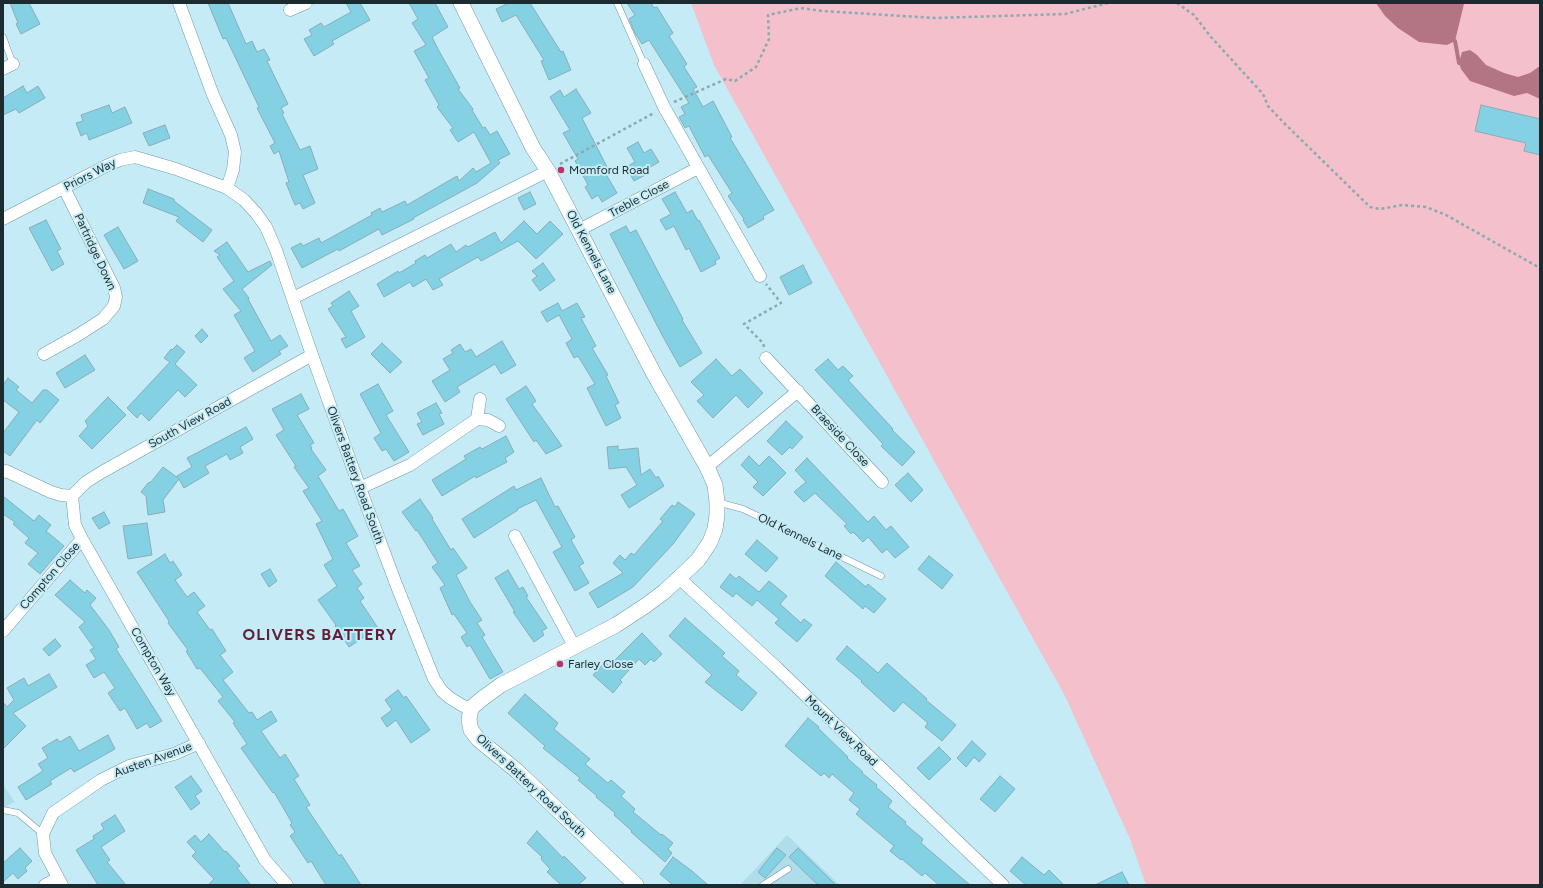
<!DOCTYPE html>
<style>
body{margin:0}
#map{position:relative;width:1543px;height:888px;overflow:hidden;background:#c5ecf6;font-family:Figtree,sans-serif}
canvas{display:block}
.frame{position:absolute;inset:0;border:4px solid #1c2b2f;pointer-events:none}
</style>
<div id="map">
<canvas width="1543" height="888"></canvas>
<div class="frame"></div>
</div>
<script>
const ctx = document.querySelector('canvas').getContext('2d');
ctx.lineJoin = 'round';
function fillPath(path, color) { ctx.fillStyle = color; ctx.fill(path, 'evenodd'); }
const poly = rows => new Path2D(rows.map(r => 'M' + r).join(''));
function trace(path, color, width, dash) { ctx.strokeStyle = color; ctx.lineWidth = width; ctx.lineCap = dash ? 'butt' : 'round'; ctx.setLineDash(dash || []); ctx.stroke(path); }
function drawText(font, color, halo, rows, align = 'center') {
  ctx.font = font + ' Figtree,sans-serif'; ctx.lineWidth = 4; ctx.setLineDash([]); ctx.textBaseline = 'middle'; ctx.strokeStyle = halo; ctx.fillStyle = color; for (const [text, x, y, turn = 0] of rows) {
    ctx.save(); ctx.translate(x, y); ctx.rotate((+turn || 0) * Math.PI / 180); ctx.textAlign = isNaN(turn) ? turn : align; if (halo) ctx.strokeText(text, 0, 0); ctx.fillText(text, 0, 0); ctx.restore();
  }
}
fillPath(poly([
 [3,785,15,802,3,808],
 [787,835,840,885,740,885]
]), '#afdeea');
fillPath(poly([
 [691,3,1540,3,1540,885,1146,885,1130,839,1065,696,714,65]
]), '#f3c0cb');
fillPath(poly([
 [1376,3,1463,3,1464,4,1455,41,1447,45,1419,42,1398,28,1385,16],
 [1470,50,1477,55,1486,65,1504,73,1518,77,1530,73,1540,66,1540,99,1527,93,1514,96,1470,81,1461,69,1459,63,1462,52]
]), '#b37584');
trace(poly([
 [1455,41,1459,63]
]), '#b37584', 4);
const building = poly([
 [10,3,29,3,40,24,21,34,16,24,18,23,10,3],
 [208,3,228,3,246,44,252,41,257,52,264,49,270,60,267,61,288,104,281,108,284,113,282,114,300,150,310,146,318,169,303,175,315,203,303,209,300,203,295,205,286,183,289,182,279,151,274,154,270,146,275,143,257,108,259,107,226,38,223,39,208,3],
 [346,3,360,3,370,20,332,41,334,44,314,56,304,39,312,35,309,30,321,23,324,27,351,12,346,3],
 [409,3,435,3,448,27,432,37,439,51,460,88,458,89,473,109,472,110,483,128,485,127,490,135,497,131,510,154,498,160,500,163,477,183,413,218,414,219,382,235,379,229,339,251,338,249,302,268,291,248,301,243,303,246,319,238,321,243,372,215,371,213,380,208,382,212,405,201,407,205,457,176,459,181,473,168,476,172,491,163,474,132,458,142,450,130,453,128,437,107,439,105,425,80,429,78,414,51,426,45,412,23,418,19,409,3],
 [509,3,530,3,561,52,563,51,571,70,549,80,541,61,544,60,516,15,502,22,496,9,509,3],
 [627,3,651,3,654,8,657,7,673,33,669,36,687,64,684,67,697,87,693,89,703,107,713,101,732,137,730,138,774,210,763,216,764,219,748,228,743,220,744,219,728,196,732,193,708,155,705,157,689,126,685,128,679,117,685,114,681,107,689,103,649,40,642,44,635,33,629,19,635,15,627,3],
 [23,86,27,93,38,86,45,98,19,113,16,109,3,115,3,98,23,86],
 [576,89,591,113,582,118,607,167,603,169,617,193,602,202,598,195,592,199,585,187,588,185,575,161,578,159,563,133,570,130,550,97,560,90,564,97,576,89],
 [109,105,112,113,125,107,132,123,89,140,87,133,81,136,76,123,83,121,81,115,109,105],
 [1481,105,1540,119,1540,155,1524,151,1526,143,1475,131,1481,105],
 [165,125,170,138,149,146,143,133,165,125],
 [638,142,644,153,651,149,659,162,645,170,647,174,634,181,626,167,635,162,627,148,638,142],
 [148,189,174,199,174,201,212,230,203,242,176,221,179,217,143,203,148,189],
 [530,192,536,204,524,210,518,198,530,192],
 [675,192,687,213,692,210,698,221,699,220,720,258,715,261,716,264,701,272,689,248,686,250,674,226,666,230,660,220,671,214,662,199,675,192],
 [46,220,61,249,57,251,64,264,52,271,29,228,46,220],
 [524,221,537,234,550,221,563,234,536,259,518,241,481,261,478,257,439,279,443,285,433,290,426,279,413,287,410,282,384,297,377,284,398,271,399,273,416,263,415,261,425,255,427,258,451,244,456,252,466,245,468,247,495,232,501,243,524,221],
 [626,226,630,233,636,230,683,319,682,320,702,353,680,367,662,335,610,234,626,226],
 [118,227,138,261,124,269,104,235,118,227],
 [227,242,248,272,270,261,272,265,242,289,249,298,248,299,271,341,280,335,288,346,279,351,281,354,253,372,244,358,255,351,234,315,241,311,223,289,234,281,217,257,220,255,214,251,227,242],
 [543,263,555,280,540,291,532,280,537,276,532,271,543,263],
 [803,265,812,283,789,295,780,277,803,265],
 [349,291,359,306,351,311,365,337,346,348,341,339,346,337,328,309,333,306,331,303,349,291],
 [558,303,562,311,577,303,585,317,581,318,596,346,592,348,608,375,606,376,619,403,615,405,621,418,606,426,587,388,595,384,578,356,574,358,566,343,572,339,559,315,547,322,541,312,558,303],
 [202,329,208,336,201,343,195,336,202,329],
 [502,341,516,365,501,374,495,364,457,387,460,392,445,402,432,381,450,370,443,359,453,353,451,350,460,344,465,352,471,349,476,357,502,341],
 [382,343,402,362,390,373,371,354,382,343],
 [177,345,185,352,175,364,197,385,185,397,178,390,149,421,141,413,137,418,127,408,170,362,164,358,171,349,172,350,177,345],
 [85,355,95,370,65,388,56,373,85,355],
 [716,359,732,376,740,369,763,393,748,408,736,395,713,418,697,401,704,395,691,382,716,359],
 [828,359,838,370,843,366,853,376,848,380,893,429,892,430,915,452,902,466,881,446,883,444,815,370,828,359],
 [8,378,19,387,16,390,32,403,43,390,47,390,59,400,40,423,37,420,10,456,3,451,3,433,19,412,3,400,3,385,8,378],
 [378,384,393,411,386,415,409,452,394,461,386,449,382,451,374,438,381,433,360,394,378,384],
 [526,386,536,401,532,404,562,446,546,454,536,440,534,442,506,399,526,386],
 [301,394,309,409,297,415,314,443,310,445,312,448,311,449,326,470,318,476,339,511,343,509,358,536,346,543,360,566,352,570,362,584,357,588,364,598,360,601,378,628,349,647,335,626,336,625,318,600,337,586,324,565,333,559,316,524,322,521,303,491,309,488,294,467,296,466,276,435,284,430,272,409,301,394],
 [108,397,126,415,92,449,79,436,88,426,85,421,108,397],
 [436,403,442,413,439,414,444,424,423,435,417,424,422,422,417,413,436,403],
 [786,421,803,437,792,449,790,447,782,455,767,441,786,421],
 [246,427,253,439,240,447,243,453,230,460,227,454,205,466,209,473,184,488,179,479,163,500,165,512,148,515,146,496,141,492,148,483,151,482,163,467,178,478,177,476,192,467,187,458,246,427],
 [506,436,514,452,505,458,507,462,476,478,475,476,442,496,432,480,466,459,464,456,480,447,482,449,506,436],
 [618,446,618,450,638,448,641,475,650,469,656,478,658,476,664,486,629,508,621,495,637,485,626,467,609,469,607,447,618,446],
 [749,456,759,466,769,456,786,473,763,496,753,487,758,482,741,465,749,456],
 [807,458,868,522,874,516,886,530,891,526,909,547,895,558,887,549,882,553,868,537,863,542,853,532,851,534,844,526,847,524,815,493,804,502,794,492,806,482,795,470,807,458],
 [908,473,923,490,911,502,895,485,908,473],
 [541,478,555,507,558,506,575,537,571,540,584,563,579,566,589,583,575,591,553,552,562,547,536,500,517,509,518,510,474,538,462,519,514,486,516,490,541,478],
 [3,496,34,521,39,515,51,525,46,531,64,546,40,574,28,564,38,553,25,543,29,538,13,524,15,522,3,514,3,496],
 [420,499,433,518,432,519,451,550,453,548,467,568,456,575,470,602,482,620,477,623,485,635,482,637,503,672,490,679,470,645,467,647,461,637,467,633,454,614,452,615,440,588,445,585,432,567,438,563,417,530,416,531,402,512,420,499],
 [678,502,695,514,673,544,633,587,598,608,589,593,623,573,613,563,620,555,625,560,631,553,634,555,663,521,660,519,672,505,675,507,678,502],
 [104,512,110,523,99,529,92,518,104,512],
 [147,523,152,555,128,559,123,526,147,523],
 [757,540,778,558,766,572,745,554,757,540],
 [165,554,170,563,173,561,182,575,175,580,187,597,194,592,205,606,197,612,210,630,212,629,226,651,220,655,233,672,223,680,249,713,252,712,257,720,271,711,277,721,261,731,280,758,285,754,299,776,294,779,310,805,306,807,339,856,341,854,361,885,326,885,311,861,308,863,290,836,295,832,290,825,292,823,274,792,273,793,241,748,247,744,233,723,235,722,218,701,223,697,200,668,197,669,186,651,188,650,168,623,169,621,137,572,165,554],
 [929,556,953,575,942,589,918,569,929,556],
 [836,562,866,587,868,584,886,599,874,613,865,606,863,609,825,576,836,562],
 [270,569,277,581,269,587,261,574,270,569],
 [508,570,519,589,523,587,528,596,526,597,547,628,542,631,544,635,534,642,513,612,515,612,495,578,508,570],
 [730,574,736,579,739,576,759,592,769,581,787,596,780,604,801,623,804,619,812,625,797,642,775,623,779,619,757,600,752,606,736,593,733,597,720,587,730,574],
 [70,580,85,593,87,590,96,598,90,605,109,630,119,647,116,649,162,721,150,728,147,723,137,729,125,708,120,711,108,693,115,688,104,672,94,678,86,665,96,659,90,650,94,648,79,627,85,622,55,595,70,580],
 [685,618,725,653,722,656,739,671,736,675,757,693,742,711,705,682,712,675,669,636,685,618],
 [642,633,662,654,654,662,651,659,645,665,639,659,620,680,622,682,613,693,593,675,605,662,609,666,642,633],
 [55,639,61,646,49,656,43,649,55,639],
 [847,646,878,673,887,663,927,699,926,700,956,725,942,741,925,727,928,723,903,702,894,712,861,682,862,681,836,659,847,646],
 [49,674,57,687,13,713,26,726,3,749,3,702,7,707,14,700,7,688,24,678,28,686,49,674],
 [398,690,404,698,406,696,430,730,411,743,396,720,387,727,381,718,392,710,385,700,398,690],
 [525,694,558,723,554,729,590,759,585,764,608,783,611,780,625,792,621,796,635,809,633,812,661,835,662,834,673,843,668,849,672,853,665,862,631,832,632,831,614,815,615,813,596,797,597,796,578,780,580,778,543,748,545,746,508,713,525,694],
 [808,718,819,727,818,728,848,757,847,758,863,772,862,773,877,785,876,787,892,801,888,807,906,822,905,824,923,839,921,843,970,885,939,885,925,873,922,876,902,859,901,860,890,851,894,846,856,814,860,809,849,800,854,793,832,774,829,778,824,773,821,776,785,746,808,718],
 [108,735,115,749,74,772,71,768,50,781,52,784,26,800,18,787,43,771,38,764,48,758,42,748,57,739,60,742,70,736,79,751,108,735],
 [972,741,986,754,979,762,974,757,966,767,957,758,972,741],
 [939,747,951,759,929,780,917,768,939,747],
 [191,776,202,791,195,796,200,803,191,810,175,787,191,776],
 [1000,776,1015,789,995,812,980,799,1000,776],
 [115,815,125,831,101,847,110,860,107,862,126,885,98,885,76,850,94,839,93,836,104,829,101,824,115,815],
 [537,831,563,858,564,856,586,878,578,885,561,885,547,872,550,869,541,859,542,857,527,843,537,831],
 [209,834,225,852,226,851,240,866,237,868,251,885,208,885,214,879,192,856,196,852,187,842,195,835,201,842,209,834],
 [20,848,32,861,25,868,27,871,18,879,13,873,3,882,3,863,20,848],
 [777,848,786,855,765,878,758,872,777,848],
 [798,848,836,885,818,885,789,857,798,848],
 [673,857,692,871,708,885,673,885,660,874,673,857],
 [1022,857,1044,875,1049,870,1064,885,1026,885,1010,871,1022,857],
 [1122,872,1129,885,1095,885,1122,872]
]);
fillPath(building, '#85d1e4');
trace(building, '#88adb6', 1);
const service = poly([
 [617,3,644,64],
 [3,37,13,64],
 [717,502,743,509,881,576],
 [3,810,18,813,43,834],
 [763,885,788,869]
]);
const minor = poly([
 [179,3,213,95,231,135,235,152,233,170,227,188,244,200,256,213,266,227,276,250,312,355,360,488,396,584,434,679,442,691,450,698,463,706,471,708],
 [290,10,306,3],
 [644,64,664,107,760,276],
 [3,69,13,64],
 [3,219,106,166,120,160,135,157,176,169,227,188],
 [579,230,698,168],
 [293,298,548,171],
 [44,354,78,335,103,319,114,306,116,297,114,288,64,188],
 [766,358,882,482],
 [477,419,480,399],
 [707,467,798,391],
 [3,472,6,471,51,492,61,495,72,496,75,525,82,539,265,860,287,885],
 [360,488,410,465,477,419,488,420,499,426],
 [72,496,86,482,102,472,312,355],
 [515,536,574,646],
 [678,577,776,667,1003,885],
 [3,631,82,539],
 [45,885,58,878],
 [62,885,45,853,43,834,53,813,101,780,129,766,174,754,199,743]
]);
const tertiary = poly([
 [461,3,533,148,548,171,654,374,707,467,715,485,717,502,717,515,715,529,710,542,698,560,664,592,645,606,616,625,501,685,483,698,471,708,469,720,471,730,479,740,517,771,636,885]
]);
trace(service, '#7397a1', 7);
trace(minor, '#7397a1', 13);
trace(tertiary, '#7397a1', 16);
trace(poly([
 [1177,3,1194,15,1211,37,1263,94,1268,106,1284,123,1370,207,1380,209,1402,205,1426,207,1446,215,1540,268],
 [674,102,726,79,735,81,756,67,769,39,768,15,801,8,822,11,935,18,1065,14,1108,3],
 [560,164,654,113],
 [764,347,763,343,744,324,781,303,766,284]
]), '#8aa9b0', 2.5, [3, 3]);
trace(service, '#fff', 6);
trace(minor, '#fff', 12);
trace(tertiary, '#fff', 15);
for (const [x, y, r, color] of [
 [561,170,4,"#be3164"],
 [560,664,4,"#be3164"]
]) { const dot = new Path2D(); dot.arc(x, y, r, 0, 2 * Math.PI); ctx.fillStyle = color; ctx.fill(dot); trace(dot, '#c5ecf6', 1.5); }
drawText('12px', '#1c2b2f', '#c5ecf6', [
 ["Momford Road",569,170],
 ["Farley Close",568,664]
], 'left');
drawText('12px', '#1c2b2f', '#c5ecf6', [
 ["Priors Way",90,175,-27],
 ["Treble Close",639,199,-28],
 ["Partridge Down",95,252,65],
 ["Old Kennels Lane",591,252,62],
 ["South View Road",190,423,-29],
 ["Braeside Close",840,436,47],
 ["Olivers Battery Road South",355,475,70],
 ["Old Kennels Lane",800,537,26],
 ["Compton Close",50,576,-49],
 ["Compton Way",153,662,60],
 ["Mount View Road",841,731,44],
 ["Austen Avenue",153,760,-20],
 ["Olivers Battery Road South",531,786,43]
]);
ctx.letterSpacing = '1px';
drawText('bold 16px', '#631f36', '#c5ecf6', [
 ["OLIVERS BATTERY",320,635]
]);
ctx.letterSpacing = '0px';
</script>
